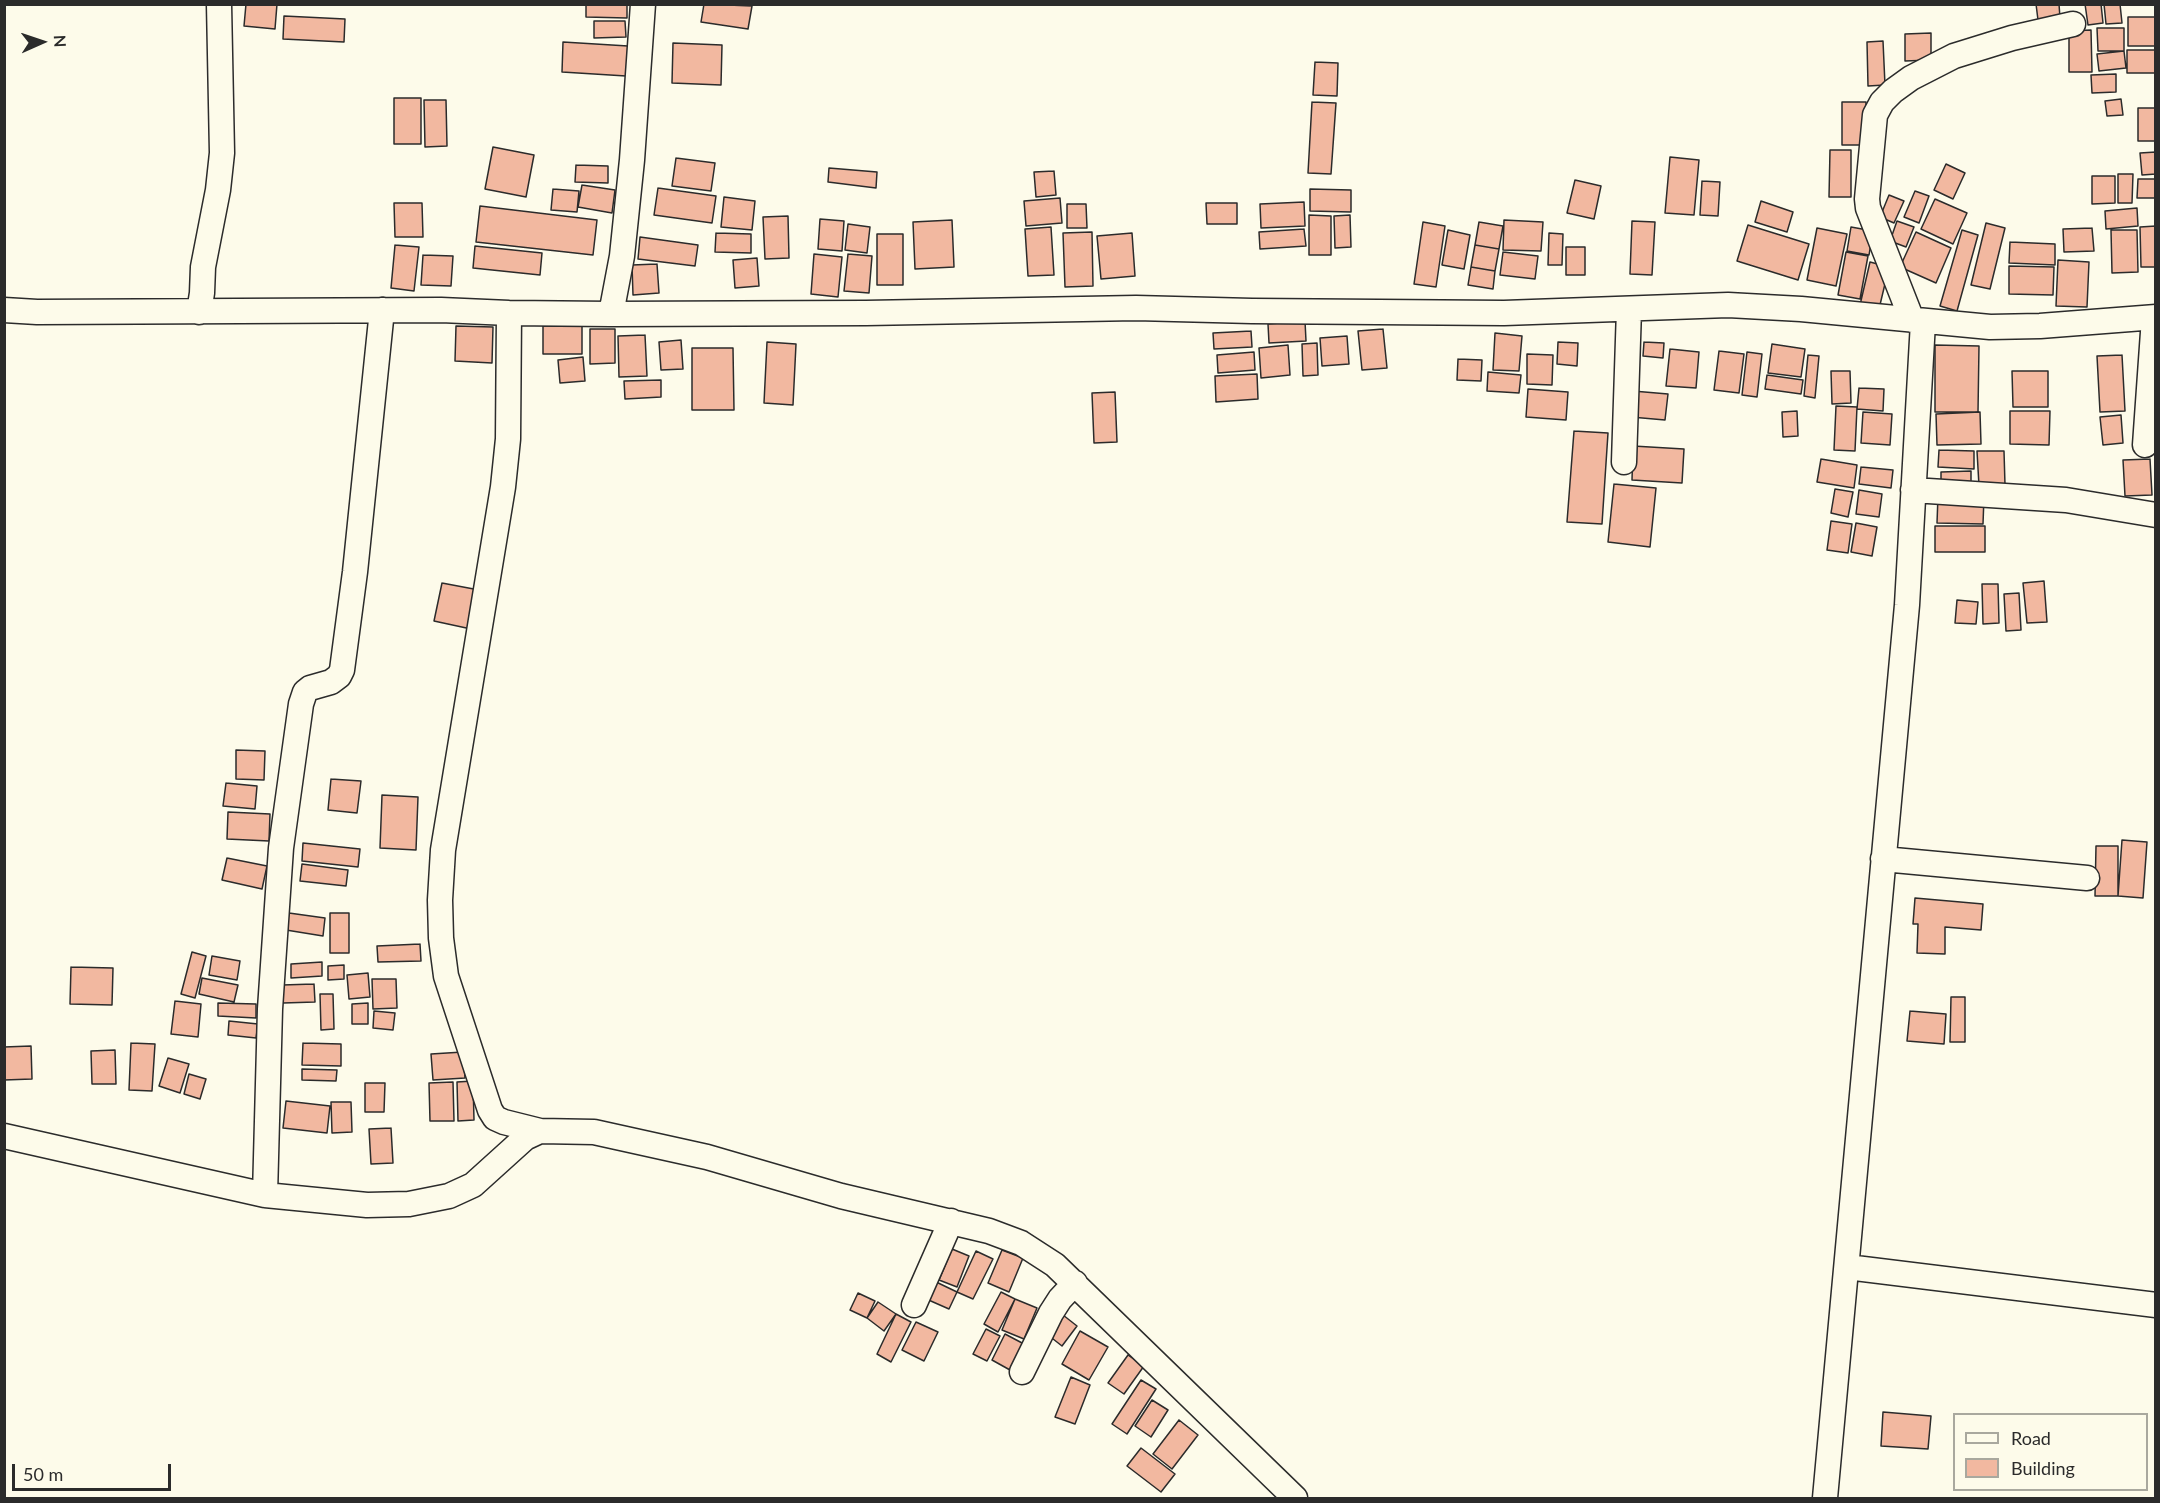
<!DOCTYPE html>
<style>
body{margin:0}
#map{position:relative;width:2160px;height:1503px;overflow:hidden;background:#fdfbea;font-family:Lato,sans-serif}
canvas{display:block}
.frame{position:absolute;inset:0;border:6px solid #2b2b2b;pointer-events:none}
.legend{position:absolute;left:1953px;top:1413px;width:195px;height:78px;box-sizing:border-box;background:#fdfbea;border:2px solid #a9a89e;margin:0;padding:8px 10px;list-style:none;font-size:18px;color:#2b2b2b}
.legend li{display:flex;align-items:center;gap:12px;height:30px}
.legend b{width:30px;border:2px solid #a9a89e}
.north{position:absolute;left:12px;top:12px;width:60px;height:60px;-webkit-text-stroke:4px #fdfbea;paint-order:stroke;rotate:87deg;font-size:16px;font-weight:700;line-height:24px;text-align:center;color:#2b2b2b}
.north::after{content:'';display:block;margin:auto;width:21px;height:27px;background:#2b2b2b;clip-path:polygon(50% 0,100% 100%,50% 72%,0 100%)}
.scale{position:absolute;left:12px;top:1464px;width:159px;height:27px;box-sizing:border-box;border:3px solid #2b2b2b;border-top:0;padding-left:8px;font-size:18px;line-height:21px;white-space:nowrap;color:#2b2b2b;-webkit-text-stroke:4px #fdfbea;paint-order:stroke}
</style>
<div id="map">
<canvas width="2160" height="1503"></canvas>
<div class="frame"></div>
<ul class="legend">
<li><b style="height:8px;background:#fdfbea"></b>Road</li>
<li><b style="height:16px;background:#f2b8a0"></b>Building</li>
</ul>
<div class="north">N</div>
<div class="scale">50 m</div>
</div>
<script>
const ctx = document.querySelector('canvas').getContext('2d');
ctx.lineJoin = 'round';
function fillPath(path, color) { ctx.fillStyle = color; ctx.fill(path, 'evenodd'); }
const poly = rows => new Path2D(rows.map(r => 'M' + r).join(''));
function trace(path, color, width, dash) { ctx.strokeStyle = color; ctx.lineWidth = width; ctx.lineCap = dash ? 'butt' : 'round'; ctx.setLineDash(dash || []); ctx.stroke(path); }
const building = poly([
 [246,4,277,4,275,29,244,26,246,4],
 [586,4,627,4,627,18,586,17,586,4],
 [704,4,752,6,748,29,701,22,704,4],
 [2036,4,2059,4,2060,18,2038,20,2036,4],
 [2085,4,2101,4,2103,23,2088,25,2085,4],
 [2104,4,2120,4,2122,23,2106,24,2104,4],
 [284,16,345,19,344,42,283,39,284,16],
 [2128,17,2156,17,2156,46,2128,46,2128,17],
 [594,21,625,21,626,37,594,38,594,21],
 [2097,28,2124,28,2124,51,2098,51,2097,28],
 [2091,30,2092,72,2069,72,2069,31,2091,30],
 [1931,33,1931,60,1905,61,1905,34,1931,33],
 [1883,41,1885,85,1868,86,1867,42,1883,41],
 [563,42,628,46,626,76,562,72,563,42],
 [673,43,722,45,721,85,672,83,673,43],
 [2127,50,2156,50,2156,73,2127,73,2127,50],
 [2124,51,2126,68,2099,71,2097,54,2124,51],
 [1315,62,1338,63,1337,96,1313,95,1315,62],
 [2116,74,2116,92,2092,93,2091,75,2116,74],
 [394,98,421,98,421,144,394,144,394,98],
 [2121,99,2123,115,2107,116,2105,101,2121,99],
 [424,100,446,100,447,146,425,147,424,100],
 [1312,102,1336,103,1331,174,1308,173,1312,102],
 [1842,102,1866,102,1866,145,1842,145,1842,102],
 [2138,108,2156,108,2156,141,2138,141,2138,108],
 [493,147,534,155,526,197,485,189,493,147],
 [1830,150,1851,150,1851,197,1829,197,1830,150],
 [2156,152,2156,174,2142,175,2140,153,2156,152],
 [1670,157,1699,160,1694,215,1665,213,1670,157],
 [676,158,715,163,711,191,672,186,676,158],
 [1946,164,1965,173,1953,199,1934,190,1946,164],
 [576,165,608,166,608,183,575,182,576,165],
 [829,168,877,172,876,188,828,182,829,168],
 [1054,171,1056,195,1036,197,1034,172,1054,171],
 [2118,174,2133,174,2132,203,2118,203,2118,174],
 [2092,176,2115,176,2115,203,2092,204,2092,176],
 [2138,179,2156,179,2156,198,2137,198,2138,179],
 [1575,180,1601,186,1594,219,1567,213,1575,180],
 [1702,181,1720,182,1718,216,1700,215,1702,181],
 [582,185,615,190,612,213,578,207,582,185],
 [658,188,716,196,712,223,654,215,658,188],
 [553,189,579,191,577,212,551,210,553,189],
 [1310,189,1351,190,1351,212,1310,211,1310,189],
 [1915,191,1929,196,1919,223,1904,217,1915,191],
 [1889,195,1904,201,1894,223,1880,217,1889,195],
 [724,197,755,201,752,230,721,227,724,197],
 [1060,198,1062,223,1026,226,1024,201,1060,198],
 [1935,199,1967,213,1953,244,1921,229,1935,199],
 [1761,201,1793,212,1787,232,1755,222,1761,201],
 [1304,202,1305,226,1261,228,1260,204,1304,202],
 [394,203,422,203,423,237,395,237,394,203],
 [1206,203,1237,203,1237,224,1207,224,1206,203],
 [1067,204,1086,204,1087,228,1067,228,1067,204],
 [480,206,597,220,593,255,476,242,480,206],
 [2137,208,2138,226,2106,229,2105,211,2137,208],
 [1309,215,1331,216,1331,255,1309,255,1309,215],
 [1350,215,1351,247,1335,248,1334,216,1350,215],
 [788,216,789,258,765,259,763,217,788,216],
 [820,219,844,221,842,251,818,249,820,219],
 [952,220,954,267,915,269,913,222,952,220],
 [1504,220,1543,222,1541,251,1503,250,1504,220],
 [1632,221,1655,222,1652,275,1630,274,1632,221],
 [1897,221,1914,227,1906,247,1890,241,1897,221],
 [1423,222,1445,226,1436,287,1414,284,1423,222],
 [1479,222,1503,226,1499,249,1475,245,1479,222],
 [1986,223,2005,228,1990,289,1971,285,1986,223],
 [848,224,870,227,867,253,845,250,848,224],
 [1748,225,1809,244,1798,280,1737,261,1748,225],
 [2156,226,2156,267,2141,267,2140,227,2156,226],
 [1051,227,1054,275,1028,276,1025,229,1051,227],
 [1851,227,1873,231,1869,255,1847,251,1851,227],
 [1817,228,1847,234,1836,286,1807,280,1817,228],
 [2092,228,2094,251,2064,252,2063,229,2092,228],
 [1304,229,1306,246,1260,249,1259,232,1304,229],
 [1448,230,1470,235,1464,269,1442,265,1448,230],
 [1962,230,1978,235,1957,311,1940,306,1962,230],
 [2111,230,2137,230,2138,272,2112,273,2111,230],
 [1092,232,1093,286,1065,287,1063,233,1092,232],
 [1916,232,1951,248,1936,283,1900,267,1916,232],
 [716,233,751,234,751,253,715,252,716,233],
 [1132,233,1135,276,1101,279,1097,236,1132,233],
 [1549,233,1563,234,1562,265,1548,265,1549,233],
 [877,234,903,234,903,285,877,285,877,234],
 [640,237,698,245,695,266,638,259,640,237],
 [2010,242,2055,244,2055,265,2009,263,2010,242],
 [395,245,419,247,414,291,391,288,395,245],
 [1475,245,1499,249,1495,271,1471,267,1475,245],
 [475,246,542,253,540,275,473,268,475,246],
 [1566,247,1585,247,1585,275,1566,275,1566,247],
 [1503,252,1538,256,1535,279,1500,275,1503,252],
 [1846,252,1868,256,1860,299,1838,295,1846,252],
 [814,254,842,257,838,297,811,294,814,254],
 [848,254,872,256,869,293,844,291,848,254],
 [423,255,453,256,451,286,421,285,423,255],
 [757,258,759,286,735,288,733,260,757,258],
 [2058,260,2089,262,2087,307,2056,306,2058,260],
 [1870,262,1889,267,1879,309,1860,305,1870,262],
 [657,264,659,293,633,295,632,265,657,264],
 [2009,266,2054,267,2053,295,2009,294,2009,266],
 [1471,267,1495,271,1493,289,1468,285,1471,267],
 [1305,321,1306,341,1269,343,1268,324,1305,321],
 [456,326,493,327,492,363,455,361,456,326],
 [543,326,582,326,582,354,543,354,543,326],
 [590,329,615,329,615,363,590,364,590,329],
 [1383,329,1387,368,1362,370,1358,331,1383,329],
 [1251,331,1252,347,1214,349,1213,333,1251,331],
 [1495,333,1522,336,1519,371,1493,370,1495,333],
 [645,335,647,376,619,377,618,336,645,335],
 [1347,336,1349,364,1322,366,1320,338,1347,336],
 [681,340,683,369,661,370,659,342,681,340],
 [767,342,796,344,793,405,764,403,767,342],
 [1558,342,1578,343,1577,366,1557,364,1558,342],
 [1644,342,1664,343,1663,358,1643,356,1644,342],
 [1317,343,1318,375,1303,376,1302,344,1317,343],
 [1772,344,1805,349,1801,377,1768,373,1772,344],
 [1288,345,1290,375,1261,378,1259,348,1288,345],
 [1935,345,1979,346,1978,412,1935,412,1935,345],
 [692,348,733,348,734,410,692,410,692,348],
 [1670,349,1699,352,1696,388,1666,386,1670,349],
 [1719,351,1744,354,1739,393,1714,390,1719,351],
 [1254,352,1255,370,1218,373,1217,355,1254,352],
 [1747,352,1762,354,1757,397,1742,395,1747,352],
 [1527,354,1553,355,1552,385,1527,384,1527,354],
 [1808,355,1819,356,1815,398,1804,396,1808,355],
 [2122,355,2125,411,2100,412,2097,356,2122,355],
 [583,357,585,381,560,383,558,360,583,357],
 [1458,359,1482,360,1481,381,1457,380,1458,359],
 [1831,371,1850,371,1851,403,1832,404,1831,371],
 [2012,371,2048,371,2048,407,2013,407,2012,371],
 [1488,372,1521,375,1519,393,1487,391,1488,372],
 [1257,374,1258,399,1216,402,1215,376,1257,374],
 [1767,375,1803,380,1801,394,1765,389,1767,375],
 [661,380,661,397,625,399,624,381,661,380],
 [1859,388,1884,389,1883,411,1857,409,1859,388],
 [1528,389,1568,392,1566,420,1526,417,1528,389],
 [1633,391,1668,394,1665,420,1631,417,1633,391],
 [1115,392,1117,442,1094,443,1092,393,1115,392],
 [1836,406,1857,407,1855,451,1834,450,1836,406],
 [1797,411,1798,436,1783,437,1782,412,1797,411],
 [2010,411,2050,411,2049,445,2010,444,2010,411],
 [1863,412,1892,414,1890,445,1861,443,1863,412],
 [1980,412,1981,444,1937,445,1936,414,1980,412],
 [2121,415,2123,443,2103,445,2100,417,2121,415],
 [1574,431,1608,433,1602,524,1567,522,1574,431],
 [1633,446,1684,449,1682,483,1632,480,1633,446],
 [1939,450,1974,451,1974,469,1938,467,1939,450],
 [1977,451,2004,451,2005,485,1979,486,1977,451],
 [1821,459,1857,465,1854,488,1817,482,1821,459],
 [2150,459,2152,495,2125,496,2123,460,2150,459],
 [1861,467,1893,470,1891,488,1859,484,1861,467],
 [1971,471,1971,487,1941,488,1941,472,1971,471],
 [1614,484,1656,488,1650,547,1608,542,1614,484],
 [1835,489,1853,492,1848,517,1831,513,1835,489],
 [1859,490,1882,494,1879,517,1856,514,1859,490],
 [1938,496,1984,497,1983,524,1937,523,1938,496],
 [1831,521,1852,524,1848,553,1827,550,1831,521],
 [1856,523,1877,527,1872,556,1851,552,1856,523],
 [1935,526,1985,526,1985,552,1935,552,1935,526],
 [2044,581,2047,622,2027,623,2023,583,2044,581],
 [442,583,479,590,471,629,434,621,442,583],
 [1982,584,1998,584,1999,623,1983,624,1982,584],
 [2019,593,2021,630,2006,631,2004,594,2019,593],
 [1957,600,1978,602,1976,624,1955,623,1957,600],
 [236,750,265,751,264,780,236,779,236,750],
 [331,779,361,781,357,813,328,810,331,779],
 [226,783,257,786,255,809,223,806,226,783],
 [382,795,418,797,416,850,380,848,382,795],
 [228,812,270,814,269,841,227,839,228,812],
 [2122,840,2147,842,2143,898,2118,896,2122,840],
 [303,843,360,849,358,867,302,861,303,843],
 [2096,846,2118,846,2118,896,2095,896,2096,846],
 [227,858,267,866,262,889,222,880,227,858],
 [302,864,348,870,346,886,300,881,302,864],
 [1915,898,1983,904,1981,930,1945,927,1945,954,1917,953,1918,924,1913,924,1915,898],
 [289,913,325,918,323,936,286,930,289,913],
 [330,913,349,913,349,953,330,953,330,913],
 [420,944,421,961,378,962,377,946,420,944],
 [192,952,206,956,195,998,181,994,192,952],
 [212,956,240,961,237,980,209,975,212,956],
 [322,962,322,976,291,978,291,964,322,962],
 [344,965,344,979,328,980,328,966,344,965],
 [71,967,113,968,112,1005,70,1004,71,967],
 [368,973,370,997,349,999,347,975,368,973],
 [202,978,238,985,234,1002,199,994,202,978],
 [372,979,396,979,397,1008,373,1009,372,979],
 [314,984,315,1002,283,1003,282,985,314,984],
 [320,994,333,994,334,1029,321,1030,320,994],
 [1951,997,1965,997,1965,1042,1950,1042,1951,997],
 [175,1001,201,1004,198,1037,171,1034,175,1001],
 [218,1003,256,1004,256,1018,218,1016,218,1003],
 [368,1003,368,1024,352,1024,352,1004,368,1003],
 [374,1011,395,1013,393,1030,373,1028,374,1011],
 [1910,1011,1946,1014,1944,1044,1907,1041,1910,1011],
 [229,1021,258,1024,256,1038,228,1035,229,1021],
 [131,1043,155,1044,152,1091,129,1090,131,1043],
 [303,1043,341,1044,341,1066,302,1065,303,1043],
 [31,1046,32,1079,4,1080,4,1047,31,1046],
 [115,1050,116,1084,92,1084,91,1051,115,1050],
 [463,1052,465,1078,433,1080,431,1054,463,1052],
 [168,1058,189,1064,180,1093,159,1086,168,1058],
 [302,1069,337,1070,336,1081,302,1080,302,1069],
 [189,1074,206,1079,200,1099,184,1094,189,1074],
 [473,1081,474,1120,458,1121,457,1082,473,1081],
 [453,1082,454,1121,430,1121,429,1083,453,1082],
 [365,1083,385,1083,384,1112,365,1112,365,1083],
 [286,1101,330,1106,327,1133,283,1128,286,1101],
 [331,1102,351,1102,352,1132,332,1133,331,1102],
 [391,1128,393,1163,371,1164,369,1129,391,1128],
 [952,1249,969,1256,957,1287,939,1280,952,1249],
 [1002,1250,1023,1258,1009,1292,988,1283,1002,1250],
 [976,1251,993,1259,973,1299,957,1292,976,1251],
 [932,1280,957,1292,949,1309,924,1298,932,1280],
 [1001,1292,1015,1299,998,1332,984,1324,1001,1292],
 [858,1293,875,1301,867,1318,850,1310,858,1293],
 [1015,1299,1037,1308,1024,1339,1002,1330,1015,1299],
 [878,1302,896,1314,884,1331,867,1318,878,1302],
 [896,1314,911,1322,891,1362,877,1354,896,1314],
 [1063,1315,1077,1326,1062,1346,1048,1335,1063,1315],
 [916,1322,938,1332,924,1361,902,1350,916,1322],
 [986,1329,1000,1336,987,1361,973,1354,986,1329],
 [1080,1331,1108,1347,1089,1380,1062,1364,1080,1331],
 [1005,1334,1024,1344,1010,1370,992,1360,1005,1334],
 [1128,1355,1144,1366,1124,1394,1108,1383,1128,1355],
 [1071,1377,1090,1385,1075,1424,1055,1417,1071,1377],
 [1141,1380,1156,1389,1127,1434,1112,1424,1141,1380],
 [1152,1400,1168,1410,1151,1437,1135,1426,1152,1400],
 [1883,1412,1931,1416,1928,1449,1881,1446,1883,1412],
 [1179,1420,1198,1435,1172,1469,1153,1454,1179,1420],
 [1141,1448,1175,1474,1161,1492,1127,1466,1141,1448]
]);
fillPath(building, '#f2b8a0');
trace(building, '#2b2b2b', 1.5);
const minor = poly([
 [4,310,37,312,441,310,509,313,611,314,866,313,1136,308,1252,311,1504,313,1728,305,1801,309,1990,327,2040,326,2156,317],
 [199,312,202,293,203,267,218,190,222,153,219,4],
 [509,313,508,439,503,487,443,850,440,900,441,938,446,976,490,1110,495,1118,504,1122,540,1131],
 [611,314,622,256,632,160,643,4],
 [1912,320,1868,208,1867,199,1875,115,1882,102,1893,91,1911,78,1954,56,2012,38,2073,24],
 [2145,445,2154,318],
 [1624,462,1629,309],
 [1913,490,2066,500,2156,515],
 [1883,859,2087,878],
 [4,1136,265,1195,367,1205,409,1204,449,1196,473,1185,525,1138,540,1131,594,1132,707,1157,841,1196,989,1231,1021,1243,1055,1265,1295,1498],
 [265,1195,270,1009,281,848,301,704,305,692,310,688,331,682,339,676,342,670,355,572,382,310],
 [1847,1267,2156,1305],
 [914,1305,951,1221],
 [1022,1372,1051,1313,1060,1299,1075,1283],
 [1825,1498,1907,605,1923,322]
]);
trace(minor, '#2b2b2b', 27);
trace(minor, '#fdfbea', 24);
</script>
